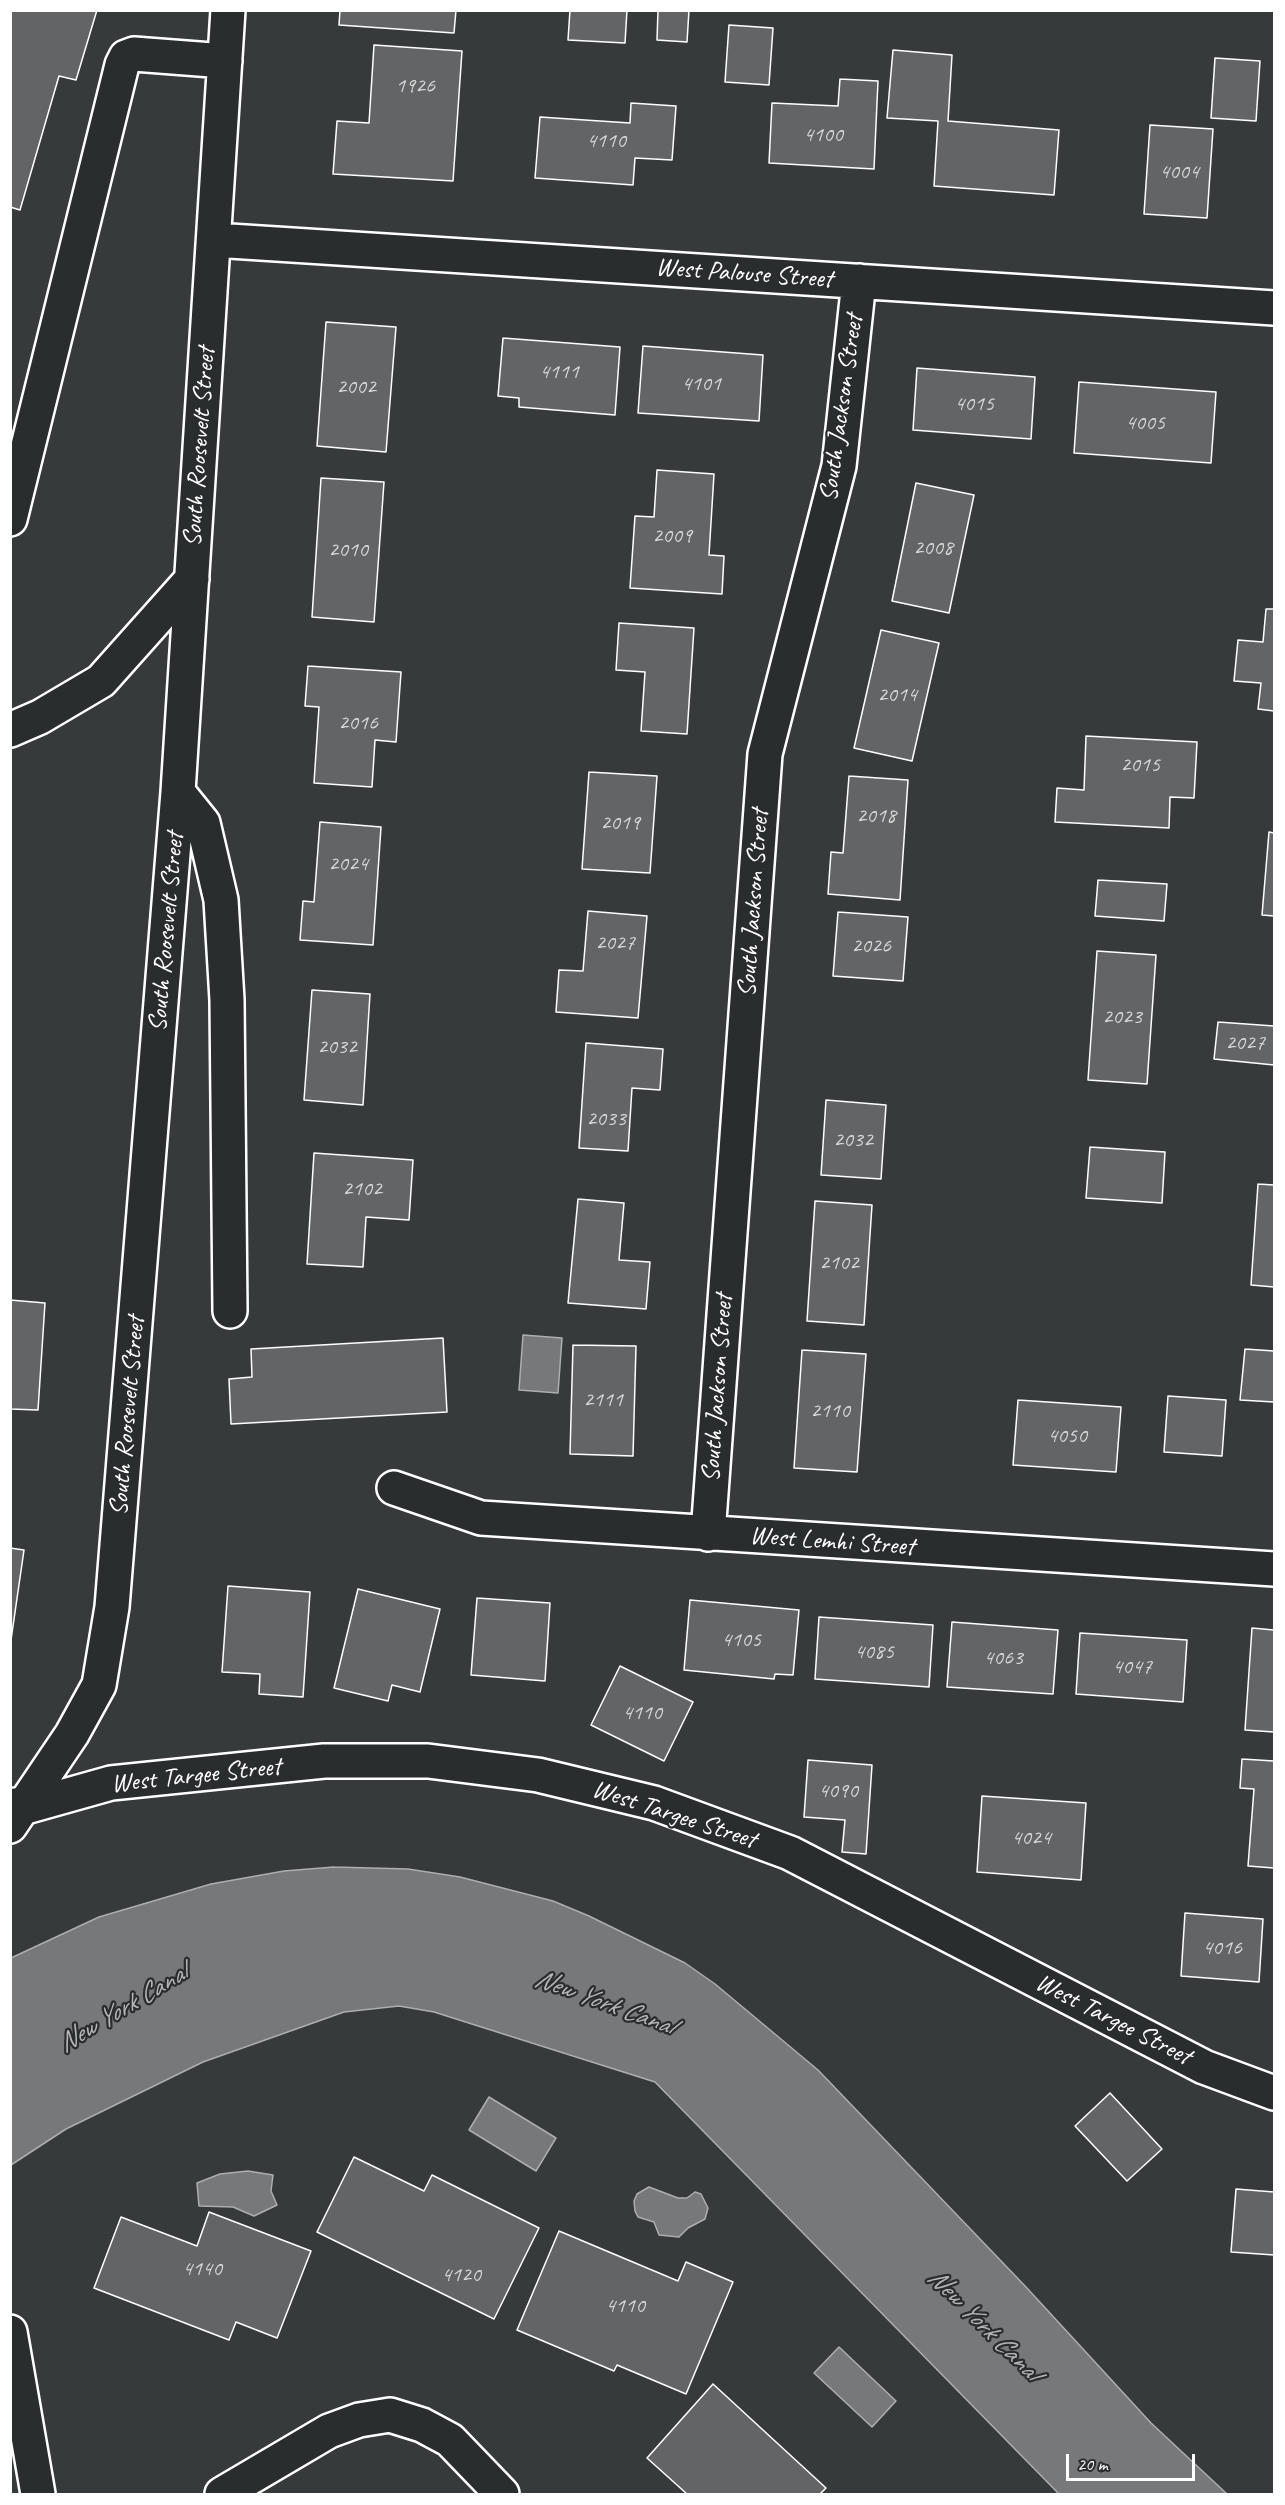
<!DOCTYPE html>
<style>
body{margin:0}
#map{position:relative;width:1285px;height:2505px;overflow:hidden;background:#373a3b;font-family:Caveat,sans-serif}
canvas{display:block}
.frame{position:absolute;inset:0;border:12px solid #fff;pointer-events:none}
.scale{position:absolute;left:1066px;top:2454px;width:129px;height:27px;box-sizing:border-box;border:3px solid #fff;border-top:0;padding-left:8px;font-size:18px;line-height:21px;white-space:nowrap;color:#fff;-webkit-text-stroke:4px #2a2d2e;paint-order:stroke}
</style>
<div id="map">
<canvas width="1285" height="2505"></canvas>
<div class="frame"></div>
<div class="scale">20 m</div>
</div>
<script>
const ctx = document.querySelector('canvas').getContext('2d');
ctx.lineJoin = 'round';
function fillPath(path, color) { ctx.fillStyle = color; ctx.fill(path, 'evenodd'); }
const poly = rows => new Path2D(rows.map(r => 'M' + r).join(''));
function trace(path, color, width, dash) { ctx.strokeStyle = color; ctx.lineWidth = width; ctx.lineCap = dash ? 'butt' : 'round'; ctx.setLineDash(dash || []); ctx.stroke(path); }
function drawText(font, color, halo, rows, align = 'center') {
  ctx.font = font + ' Caveat,sans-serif'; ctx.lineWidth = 4.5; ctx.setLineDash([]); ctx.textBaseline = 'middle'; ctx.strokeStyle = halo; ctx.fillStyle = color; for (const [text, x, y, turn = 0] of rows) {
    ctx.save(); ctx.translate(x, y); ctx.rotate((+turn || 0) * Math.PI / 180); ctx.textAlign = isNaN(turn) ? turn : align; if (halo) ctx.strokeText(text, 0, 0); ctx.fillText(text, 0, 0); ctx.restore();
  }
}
const water = poly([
 [523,1335,562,1338,558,1393,519,1390,523,1335],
 [334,1867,408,1869,460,1877,553,1901,589,1916,685,1963,715,1984,818,2070,1026,2287,1151,2423,1227,2494,1059,2494,655,2082,434,2012,399,2006,344,2012,203,2062,66,2129,11,2165,11,1958,99,1917,211,1884,284,1871,334,1867],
 [489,2097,556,2138,536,2171,469,2130,489,2097],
 [248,2171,273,2175,271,2191,277,2205,254,2216,233,2207,199,2206,197,2183,220,2174,248,2171],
 [649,2187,678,2198,687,2198,695,2192,701,2194,708,2208,705,2219,688,2228,679,2237,659,2235,654,2222,638,2217,635,2211,634,2201,637,2194,649,2187],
 [839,2347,896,2401,872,2427,814,2373,839,2347]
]);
fillPath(water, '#767879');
trace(water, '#adaeaf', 1.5);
const building = poly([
 [10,10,97,10,76,80,59,76,20,210,10,207,10,10],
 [340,10,456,10,454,33,339,25,340,10],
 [570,10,627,10,625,43,568,40,570,10],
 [658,10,689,10,687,42,657,40,658,10],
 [729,25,773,28,769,85,725,82,729,25],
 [374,45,462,51,453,181,333,174,337,121,369,123,374,45],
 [893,50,952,55,948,121,1059,130,1054,195,934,186,938,121,887,118,893,50],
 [1215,58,1260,61,1256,121,1211,118,1215,58],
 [840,79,878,81,874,169,769,163,772,103,838,106,840,79],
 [631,103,676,106,672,160,635,158,633,185,535,178,540,117,630,123,631,103],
 [1150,125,1213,129,1207,218,1144,214,1150,125],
 [326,322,396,327,386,452,317,446,326,322],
 [503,338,620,347,615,415,519,407,519,398,498,396,503,338],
 [643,346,763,355,759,421,638,413,643,346],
 [917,368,1035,377,1031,439,913,430,917,368],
 [1079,382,1216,392,1211,463,1074,453,1079,382],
 [657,470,714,474,709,555,724,556,722,594,630,588,635,516,654,517,657,470],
 [321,478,384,482,374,622,312,617,321,478],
 [916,483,974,495,949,613,892,601,916,483],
 [1266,609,1274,609,1274,711,1258,709,1261,683,1234,681,1238,640,1263,642,1266,609],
 [619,623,694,628,687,734,641,731,645,672,616,670,619,623],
 [881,630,939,643,912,761,854,748,881,630],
 [308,666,401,672,396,742,375,740,372,787,314,783,319,707,305,706,308,666],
 [1086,736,1197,742,1194,798,1170,797,1169,828,1055,822,1057,788,1084,790,1086,736],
 [589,772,657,776,650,873,582,869,589,772],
 [849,776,908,780,900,900,828,894,831,852,843,853,849,776],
 [320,822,381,827,373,945,300,940,303,901,314,902,320,822],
 [1269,832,1274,833,1274,916,1262,915,1269,832],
 [1098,880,1167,884,1164,921,1095,916,1098,880],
 [588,911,647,916,638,1018,556,1012,559,970,583,971,588,911],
 [838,912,908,917,903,981,833,976,838,912],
 [1097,951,1156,955,1147,1084,1088,1080,1097,951],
 [312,990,370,994,363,1105,304,1100,312,990],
 [1218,1022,1274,1026,1274,1065,1214,1059,1218,1022],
 [586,1043,663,1049,660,1090,632,1088,628,1151,579,1148,586,1043],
 [826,1100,886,1105,881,1179,821,1175,826,1100],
 [1090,1147,1165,1152,1162,1203,1086,1198,1090,1147],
 [314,1153,413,1160,409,1220,366,1217,363,1267,307,1264,314,1153],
 [1258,1184,1274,1185,1274,1287,1251,1285,1258,1184],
 [578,1199,624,1203,619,1260,650,1262,646,1309,568,1303,578,1199],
 [815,1201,872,1205,864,1325,807,1321,815,1201],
 [10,1300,45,1303,38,1410,10,1409,10,1300],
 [443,1338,447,1412,231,1424,229,1379,252,1377,251,1349,443,1338],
 [573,1345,636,1346,633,1456,570,1454,573,1345],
 [1245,1349,1274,1351,1274,1402,1240,1400,1245,1349],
 [802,1350,866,1354,857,1472,794,1468,802,1350],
 [1168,1396,1226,1400,1222,1456,1164,1452,1168,1396],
 [1018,1400,1121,1407,1116,1472,1013,1465,1018,1400],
 [10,1548,24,1550,10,1647,10,1548],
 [228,1586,310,1592,303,1697,259,1694,260,1674,222,1672,228,1586],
 [358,1589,440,1609,420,1692,392,1685,388,1701,334,1688,358,1589],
 [477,1598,550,1603,545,1681,471,1675,477,1598],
 [690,1600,799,1610,793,1675,775,1674,774,1679,684,1670,690,1600],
 [819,1617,933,1625,929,1687,815,1679,819,1617],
 [952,1622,1058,1630,1053,1694,947,1687,952,1622],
 [1252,1628,1274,1630,1274,1732,1245,1730,1252,1628],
 [1080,1633,1187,1640,1183,1702,1076,1694,1080,1633],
 [620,1666,693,1702,664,1761,591,1725,620,1666],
 [1242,1759,1274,1761,1274,1868,1248,1866,1254,1789,1240,1788,1242,1759],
 [808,1760,872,1765,866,1854,842,1852,845,1820,804,1817,808,1760],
 [982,1796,1086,1803,1081,1880,977,1872,982,1796],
 [1185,1913,1263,1919,1259,1982,1181,1976,1185,1913],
 [1110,2093,1162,2149,1127,2181,1075,2126,1110,2093],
 [354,2157,424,2191,432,2175,539,2228,494,2319,317,2232,354,2157],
 [1236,2189,1274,2192,1274,2255,1231,2252,1236,2189],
 [209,2212,311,2251,277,2338,236,2322,229,2340,94,2288,121,2217,197,2246,209,2212],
 [559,2231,678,2281,686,2262,733,2282,686,2394,617,2365,614,2371,517,2330,559,2231],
 [713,2384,826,2488,820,2494,687,2494,647,2458,713,2384]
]);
fillPath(building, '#636465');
trace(building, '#fff', 1.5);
const minor = poly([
 [214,240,1274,308],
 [10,519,122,65,126,57,134,54,225,61],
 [10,730,40,717,101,681,192,579],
 [178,792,203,823,221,900,227,1000,230,1311],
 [394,1488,481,1518,1274,1569],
 [708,1534,765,754,839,466,859,281],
 [15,1805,22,1808,111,1783,324,1761,428,1761,538,1775,654,1803,790,1853,1204,2067,1274,2093],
 [10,1826,72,1734,99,1685,112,1607,178,792,228,10],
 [10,2332,38,2494],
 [222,2494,329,2431,359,2420,390,2415,422,2425,450,2440,502,2494]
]);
trace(minor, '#fff', 38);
trace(minor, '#2a2d2e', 33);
drawText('22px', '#d8d8d8', null, [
 ["1926",415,86],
 ["4100",823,135],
 ["4110",606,141],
 ["4004",1179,172],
 ["4111",559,372],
 ["4101",701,384],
 ["2002",356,387],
 ["4015",974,404],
 ["4005",1145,423],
 ["2009",672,536],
 ["2008",933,548],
 ["2010",348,550],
 ["2014",897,695],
 ["2016",358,723],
 ["2015",1140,765],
 ["2018",876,816],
 ["2019",620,823],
 ["2024",348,864],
 ["2027",615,943],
 ["2026",871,946],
 ["2023",1122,1017],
 ["2027",1245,1043],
 ["2032",337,1047],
 ["2033",606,1119],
 ["2032",853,1140],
 ["2102",362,1189],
 ["2102",839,1263],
 ["2111",603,1400],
 ["2110",830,1411],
 ["4050",1067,1436],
 ["4105",741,1640],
 ["4085",874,1652],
 ["4063",1003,1658],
 ["4047",1132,1667],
 ["4110",642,1713],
 ["4090",838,1791],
 ["4024",1031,1838],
 ["4016",1222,1948],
 ["4140",202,2269],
 ["4120",461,2275],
 ["4110",625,2306]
]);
drawText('26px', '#fff', '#2a2d2e', [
 ["West Palouse Street",744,274,4],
 ["South Jackson Street",842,408,-82],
 ["South Roosevelt Street",200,447,-86],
 ["South Jackson Street",754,903,-86],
 ["South Roosevelt Street",167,932,-85],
 ["South Jackson Street",718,1388,-86],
 ["South Roosevelt Street",128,1416,-85],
 ["West Lemhi Street",832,1542,4],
 ["West Targee Street",196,1776,-6],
 ["West Targee Street",674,1815,18],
 ["West Targee Street",1113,2020,27]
]);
drawText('italic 27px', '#b4b5b5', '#2a2d2e', [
 ["New York Canal",604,2003,20],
 ["New York Canal",123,2009,-31],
 ["New York Canal",983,2325,45]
]);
</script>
